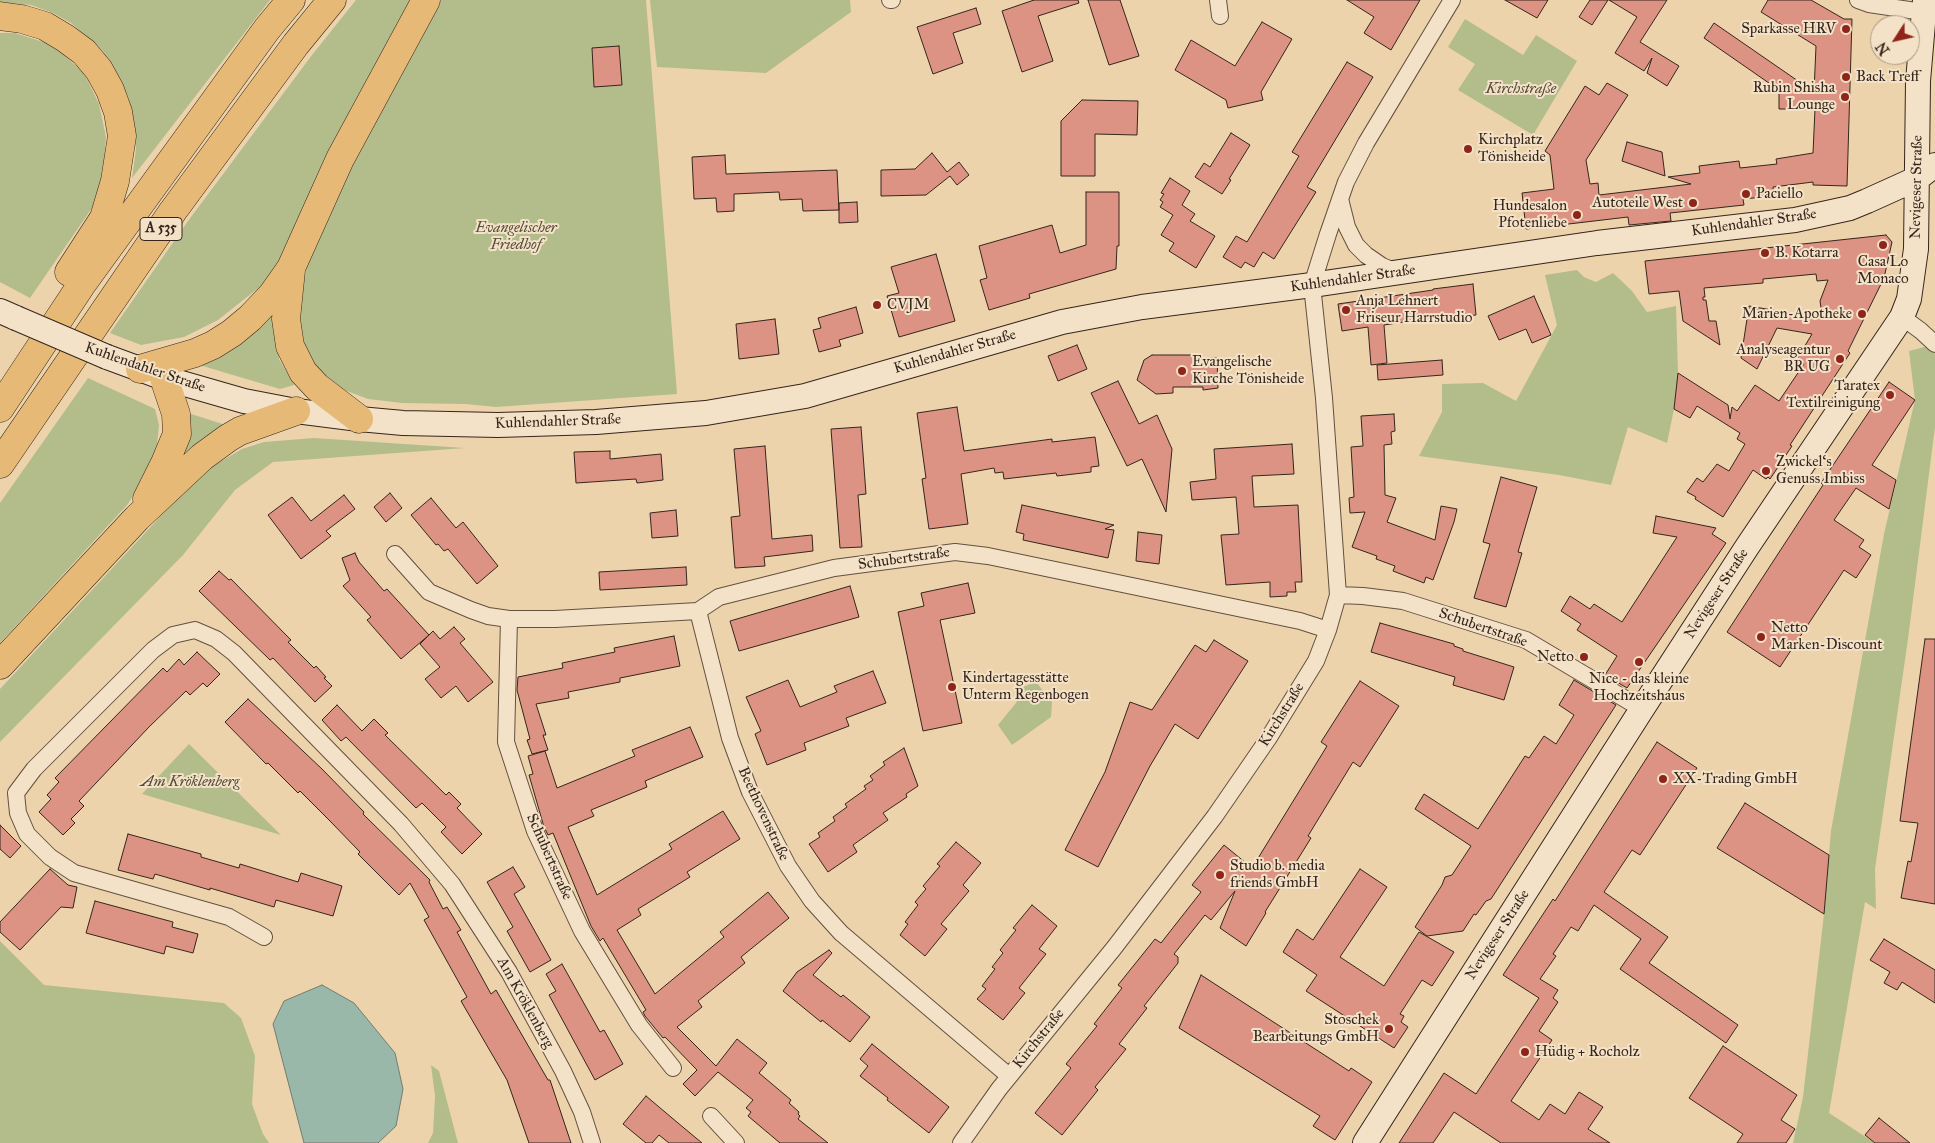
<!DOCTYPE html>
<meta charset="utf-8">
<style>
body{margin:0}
#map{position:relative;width:1935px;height:1143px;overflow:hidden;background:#ecd3ab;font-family:"IM FELL Great Primer",serif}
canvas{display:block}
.north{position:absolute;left:1870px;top:15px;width:50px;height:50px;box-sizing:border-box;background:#f3e2c8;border:1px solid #a79683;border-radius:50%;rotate:235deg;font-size:14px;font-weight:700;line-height:20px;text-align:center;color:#36251b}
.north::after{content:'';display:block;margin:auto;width:18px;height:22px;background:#8f2418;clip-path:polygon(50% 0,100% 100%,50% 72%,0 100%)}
</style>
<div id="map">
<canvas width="1935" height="1143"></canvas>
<div class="north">N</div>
</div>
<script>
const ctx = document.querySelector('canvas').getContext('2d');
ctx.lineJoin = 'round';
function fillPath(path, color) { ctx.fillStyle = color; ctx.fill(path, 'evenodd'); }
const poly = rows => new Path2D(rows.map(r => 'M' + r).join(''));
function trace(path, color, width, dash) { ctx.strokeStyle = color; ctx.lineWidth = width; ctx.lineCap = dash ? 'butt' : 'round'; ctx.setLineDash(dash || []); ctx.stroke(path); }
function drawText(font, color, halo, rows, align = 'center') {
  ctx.font = font + ' "IM FELL Great Primer",serif'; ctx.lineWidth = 4; ctx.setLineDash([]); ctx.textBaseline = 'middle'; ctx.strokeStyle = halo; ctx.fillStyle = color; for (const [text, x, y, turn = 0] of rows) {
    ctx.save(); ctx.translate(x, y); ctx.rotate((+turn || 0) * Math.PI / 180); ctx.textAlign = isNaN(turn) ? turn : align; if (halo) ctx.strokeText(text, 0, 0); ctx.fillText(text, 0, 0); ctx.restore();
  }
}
fillPath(poly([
 [0,0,270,0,132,178,136,149,133,118,128,96,102,50,71,23,53,13,31,5,0,2],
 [356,0,416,0,284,254,266,282,218,320,184,337,141,345,110,333,188,221,312,55],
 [441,0,646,0,677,394,496,407,466,404,402,403,368,399,339,388,327,379,313,365,303,348,298,305,307,267,351,167,402,63],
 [650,0,850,0,851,12,766,73,657,67],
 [1465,19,1523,55,1536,35,1577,61,1533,135,1458,90,1475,64,1448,47],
 [0,33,15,33,53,45,84,73,99,104,106,137,103,173,92,208,30,298,0,282],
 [1577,270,1584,277,1596,282,1613,273,1632,291,1647,312,1676,306,1678,373,1674,409,1667,443,1628,427,1611,485,1559,475,1419,456,1442,412,1442,384,1483,383,1516,401,1557,325,1545,275],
 [274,310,279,359,294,385,280,389,196,364],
 [1932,345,1935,355,1935,427,1908,639,1875,869,1876,909,1865,902,1829,1113,1875,1143,1793,1143,1803,1097,1824,914,1831,831,1884,534,1915,400,1909,351],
 [88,378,155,409,159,425,156,456,128,504,0,643,0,503],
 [188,413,229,426,183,454],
 [314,438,465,448,273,462,235,490,183,555,0,742,0,689,183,492,213,466,242,449,264,442],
 [1036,682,1052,702,1051,717,1012,745,998,725,1016,703,1023,687],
 [189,744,281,835,142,794],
 [0,941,44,985,224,1003,241,1018,255,1056,252,1104,263,1134,269,1143,0,1143],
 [431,1065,439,1071,458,1143,428,1143,433,1133,435,1096]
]), '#b3bd8c');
const water = poly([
 [322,985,354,1003,395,1053,403,1089,396,1126,378,1143,304,1143,273,1024,284,1001,322,985]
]);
fillPath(water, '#99b8a9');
trace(water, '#717d70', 1);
const building = poly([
 [1034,0,1078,0,1079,3,1038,16,1053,61,1022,72,1002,11,1034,0],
 [1088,0,1120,0,1139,56,1109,65,1088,0],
 [1347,0,1420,0,1391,50,1364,33,1374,17,1347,0],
 [1505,0,1548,0,1537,18,1505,0],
 [1590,0,1608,0,1592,25,1579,17,1590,0],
 [1609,0,1667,0,1640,42,1679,66,1667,86,1647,73,1652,58,1644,71,1615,53,1637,17,1609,0],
 [1768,0,1811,0,1844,19,1852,19,1847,186,1813,185,1813,182,1773,187,1774,196,1743,199,1744,205,1670,213,1671,221,1629,225,1628,217,1526,229,1522,193,1554,189,1550,155,1545,151,1585,86,1599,95,1607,83,1628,95,1586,160,1590,184,1598,183,1599,195,1691,184,1668,177,1700,173,1699,166,1739,161,1740,168,1777,164,1776,159,1813,153,1815,109,1779,109,1779,90,1704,38,1714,23,1814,92,1816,46,1761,12,1768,0],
 [976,8,981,24,953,33,963,63,933,74,917,27,976,8],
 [1262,22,1292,39,1261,92,1263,100,1228,108,1226,100,1175,70,1191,40,1235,66,1262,22],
 [619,46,622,85,594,87,592,48,619,46],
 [1347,62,1373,77,1307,187,1316,192,1274,259,1263,252,1254,267,1245,262,1241,268,1223,257,1236,236,1247,242,1299,156,1292,152,1347,62],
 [1082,100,1138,101,1137,135,1095,134,1095,176,1061,176,1061,121,1082,100],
 [1231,133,1250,145,1229,179,1231,180,1222,194,1195,177,1204,163,1210,167,1231,133],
 [1627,142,1662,152,1665,176,1622,161,1627,142],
 [932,153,947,172,959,162,969,175,957,185,950,176,926,195,881,196,881,170,915,169,932,153],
 [725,155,726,174,837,170,839,210,803,211,802,199,780,200,779,192,734,194,734,211,717,212,716,198,694,199,692,157,725,155],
 [1170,178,1190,191,1182,205,1195,214,1190,221,1215,236,1196,268,1169,251,1174,243,1161,235,1173,215,1160,207,1163,202,1160,200,1164,194,1161,193,1170,178],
 [1086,192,1119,192,1119,246,1117,246,1116,269,1029,294,1030,298,989,310,980,280,987,278,979,246,1052,225,1060,253,1086,245,1086,192],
 [857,202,858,222,839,223,839,203,857,202],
 [1886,235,1892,242,1884,278,1848,351,1850,353,1790,445,1792,446,1770,479,1768,477,1766,479,1753,470,1723,517,1695,499,1696,497,1687,492,1697,478,1703,482,1717,464,1729,471,1745,444,1737,439,1740,433,1697,406,1690,418,1674,409,1678,373,1728,405,1730,419,1732,407,1737,411,1755,385,1779,401,1804,364,1797,359,1812,334,1777,328,1757,369,1741,358,1749,306,1801,315,1802,312,1822,315,1820,301,1828,280,1817,281,1816,274,1763,279,1763,283,1704,288,1705,297,1703,297,1703,300,1706,300,1709,321,1716,321,1720,345,1683,321,1679,291,1649,294,1645,261,1886,235],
 [936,254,955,321,899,337,887,296,899,293,891,267,936,254],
 [1473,284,1476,315,1436,319,1436,317,1384,325,1387,363,1371,365,1368,327,1342,331,1338,304,1433,290,1433,289,1473,284],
 [1534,296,1551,335,1532,343,1526,329,1499,340,1488,316,1534,296],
 [856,307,863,333,839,340,841,346,819,352,813,330,821,328,818,318,856,307],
 [775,319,779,354,739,359,736,324,775,319],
 [1077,345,1087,369,1058,381,1048,356,1077,345],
 [1152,355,1202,355,1202,358,1217,358,1218,388,1203,390,1203,387,1173,387,1173,393,1156,394,1137,380,1144,360,1152,355],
 [1442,360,1443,375,1378,380,1377,365,1442,360],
 [1118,381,1139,424,1157,415,1172,449,1166,512,1142,459,1127,466,1091,393,1118,381],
 [1889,382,1915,400,1872,465,1896,480,1889,509,1856,488,1834,520,1864,540,1859,547,1871,555,1856,578,1844,570,1780,667,1727,632,1823,485,1821,483,1889,382],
 [957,407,964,451,1052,439,1052,442,1095,437,1099,466,1091,467,1091,472,1057,476,1056,473,1004,479,1003,472,995,473,994,468,961,474,968,524,929,529,922,479,926,478,917,413,957,407],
 [1394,414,1395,431,1391,432,1392,444,1384,445,1385,495,1396,498,1387,522,1435,540,1441,506,1457,509,1454,522,1433,580,1426,577,1424,583,1393,571,1395,566,1376,559,1377,556,1352,547,1365,512,1350,513,1349,498,1354,497,1351,447,1363,446,1361,416,1394,414],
 [861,427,866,494,858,495,862,547,840,548,831,429,861,427],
 [1292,444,1294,474,1252,476,1254,507,1298,505,1302,582,1295,582,1296,592,1287,592,1287,596,1270,597,1270,582,1226,585,1221,535,1239,534,1236,497,1192,500,1190,482,1216,479,1214,449,1292,444],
 [765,446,772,539,812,535,813,551,764,557,765,566,735,568,731,517,740,516,734,449,765,446],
 [610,451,610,459,661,454,663,480,637,483,636,479,576,483,574,452,610,451],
 [1501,477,1537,487,1518,552,1522,553,1506,607,1474,598,1490,544,1483,542,1501,477],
 [390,493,402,508,386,522,374,507,390,493],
 [344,495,355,509,326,531,331,536,301,559,268,515,292,497,311,521,344,495],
 [431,498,456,528,463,522,498,566,477,584,448,549,444,551,438,544,436,545,411,515,431,498],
 [1022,505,1114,525,1105,529,1114,530,1108,558,1023,540,1024,534,1016,532,1022,505],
 [676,510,678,536,652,538,650,513,676,510],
 [1656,516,1716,528,1712,534,1726,543,1627,688,1605,675,1617,656,1577,630,1581,624,1561,611,1570,596,1590,609,1594,604,1622,622,1677,537,1653,533,1656,516],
 [1138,532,1162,535,1159,564,1136,561,1138,532],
 [355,553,359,562,384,591,387,589,429,635,401,659,367,620,371,617,343,586,350,580,342,558,355,553],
 [686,567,687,585,600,590,599,572,686,567],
 [219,571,229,580,231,579,291,640,288,642,314,668,316,666,326,677,324,678,332,686,315,702,273,658,270,660,199,591,219,571],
 [968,583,975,613,940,620,962,723,923,731,898,612,924,606,921,593,968,583],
 [850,586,859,617,739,651,730,621,850,586],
 [1380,623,1454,644,1454,646,1463,649,1463,651,1514,667,1504,700,1453,685,1455,677,1371,652,1380,623],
 [454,627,465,639,460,643,493,682,468,702,456,686,441,698,425,679,440,667,420,644,433,631,440,639,454,627],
 [674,636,680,666,620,678,620,682,568,692,569,698,536,704,546,735,543,735,548,750,532,754,527,740,530,739,517,690,518,677,563,668,562,663,615,652,614,648,674,636],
 [1925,639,1935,639,1935,904,1901,898,1908,861,1911,862,1918,823,1900,821,1925,639],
 [1214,640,1248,661,1198,739,1175,724,1150,766,1098,867,1065,850,1105,772,1130,702,1152,710,1195,645,1206,652,1214,640],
 [197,652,220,674,207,687,203,683,190,695,186,691,149,727,79,801,84,806,71,819,75,823,63,835,39,812,51,799,47,795,59,782,55,778,163,668,167,672,179,659,184,665,197,652],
 [873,671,886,703,846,718,849,726,804,743,806,750,767,765,755,734,761,731,746,697,788,680,800,707,837,692,834,686,873,671],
 [1574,680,1616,705,1491,899,1486,901,1476,915,1474,914,1463,931,1427,936,1415,927,1442,885,1445,877,1452,875,1471,846,1415,809,1424,794,1478,829,1525,756,1529,758,1544,736,1556,744,1574,715,1559,705,1574,680],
 [1360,681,1399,706,1360,767,1353,762,1308,836,1311,838,1265,912,1266,913,1246,946,1220,928,1235,891,1211,920,1205,915,1174,954,1178,957,1178,963,1144,1006,1147,1008,1119,1044,1126,1049,1095,1087,1098,1090,1062,1135,1035,1113,1071,1068,1066,1064,1097,1026,1094,1024,1122,988,1118,985,1155,939,1161,943,1201,892,1192,885,1224,845,1252,868,1327,746,1321,742,1360,681],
 [248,699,322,769,364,812,363,814,430,880,429,882,443,909,447,907,461,930,457,932,491,994,496,990,548,1080,550,1080,571,1143,529,1143,507,1080,461,1001,467,997,424,920,429,917,410,883,399,895,358,854,360,852,329,820,300,791,298,793,268,763,266,764,225,722,248,699],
 [337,705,362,731,374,719,388,733,385,735,446,795,449,792,461,804,457,808,482,834,462,854,441,832,446,827,422,803,416,808,346,737,341,741,322,720,337,705],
 [690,727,703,757,645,781,647,787,591,810,594,816,568,827,597,895,672,849,669,844,723,811,740,839,687,872,690,877,638,909,641,915,617,930,655,994,724,937,720,932,768,892,789,918,741,957,745,963,698,1001,702,1007,677,1027,716,1066,737,1039,767,1063,759,1073,791,1100,789,1103,799,1112,798,1114,800,1116,798,1119,828,1143,780,1143,748,1116,751,1112,746,1108,753,1100,718,1072,695,1096,683,1084,697,1070,665,1037,663,1038,645,1016,643,1012,646,1010,603,938,600,941,591,926,553,833,548,835,544,827,529,775,533,774,528,756,545,751,557,788,635,756,632,750,690,727],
 [1657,742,1697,768,1640,855,1632,850,1604,892,1668,937,1649,963,1738,1025,1726,1043,1620,969,1641,939,1594,905,1578,931,1571,927,1553,954,1556,956,1540,979,1558,990,1553,998,1558,1002,1539,1031,1552,1040,1511,1101,1539,1120,1550,1104,1565,1114,1579,1092,1603,1107,1588,1129,1610,1143,1501,1143,1454,1112,1433,1143,1399,1143,1444,1073,1476,1094,1539,998,1503,975,1553,899,1555,901,1657,742],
 [904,748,918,786,906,794,907,797,883,813,888,820,853,845,857,852,828,872,809,844,820,837,818,833,835,821,833,817,847,807,845,804,866,789,864,786,873,780,870,776,885,765,883,762,904,748],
 [1745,803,1829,855,1824,914,1717,848,1745,803],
 [0,825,21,846,10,858,0,849,0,825],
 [128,834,201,854,201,857,239,868,240,864,298,882,301,873,342,886,333,916,276,900,274,907,210,888,210,890,155,874,153,879,118,870,128,834],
 [956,842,981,863,963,885,969,891,941,924,947,929,925,956,900,935,908,924,905,922,918,905,915,902,926,889,923,886,940,866,937,864,956,842],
 [513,867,525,887,514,894,551,960,530,972,507,931,513,927,487,882,513,867],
 [50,869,68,885,77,887,73,908,61,907,20,950,0,932,0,922,50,869],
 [1360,869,1387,887,1340,957,1384,986,1419,932,1454,952,1432,986,1422,980,1400,1014,1404,1016,1401,1022,1408,1027,1394,1048,1306,991,1317,975,1283,952,1297,929,1313,940,1360,869],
 [95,901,173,922,172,927,198,934,193,953,166,946,164,954,86,933,95,901],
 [1032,905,1057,926,1039,949,1046,954,1019,988,1025,993,1003,1020,977,999,986,989,982,986,995,969,992,967,1003,953,1000,950,1016,930,1013,928,1032,905],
 [1884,939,1935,970,1935,1003,1902,982,1897,990,1884,983,1890,972,1870,960,1884,939],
 [829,950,832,953,813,975,841,997,843,995,870,1017,850,1042,822,1020,821,1022,783,991,797,972,829,950],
 [562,964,600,1032,604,1030,623,1064,595,1080,549,995,556,991,546,974,562,964],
 [1201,975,1349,1071,1351,1068,1372,1082,1335,1140,1313,1126,1320,1116,1179,1028,1201,975],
 [872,1044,949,1107,929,1133,887,1100,888,1098,860,1076,868,1066,860,1059,872,1044],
 [1723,1046,1797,1095,1781,1120,1795,1129,1786,1143,1737,1143,1743,1134,1689,1098,1723,1046],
 [646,1096,678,1123,702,1143,669,1143,659,1135,652,1143,646,1143,623,1124,646,1096],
 [1879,1118,1910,1143,1875,1143,1865,1135,1879,1118]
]);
fillPath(building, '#dd9383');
trace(building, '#36251b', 1);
const minor = poly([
 [890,0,892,0],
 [1218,0,1220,16],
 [1858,0,1869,4,1923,12],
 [1340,199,1347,227,1356,245,1366,255,1382,266,1397,272],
 [1902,317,1921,331,1935,344],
 [395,554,429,592,471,610,488,616,509,619,555,619,698,611,719,597,834,568,955,552,988,556,1300,621,1328,630],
 [1338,595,1363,596,1403,601,1526,640,1642,709],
 [698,611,730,738,750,792,788,866,812,901,841,933,1009,1076],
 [509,619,506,742,535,831,582,931,639,1025,673,1068],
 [264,937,229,917,74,873,50,857,27,834,18,813,16,793,34,769,153,650,173,635,195,630,216,639,234,653,401,824,452,884,509,972,563,1071,582,1112,592,1143],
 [711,1116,736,1143],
 [961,1143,999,1089,1114,948,1215,816,1268,739,1316,661,1328,630,1338,595,1324,398,1312,285,1328,234,1346,182,1366,143,1452,0]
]);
const secondary = poly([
 [0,311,16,318],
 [107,357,164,378,244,401,296,411,359,419,403,423,498,425,596,422,706,413,805,396,1062,322,1142,307,1312,285,1597,243,1795,220,1850,208,1867,201,1918,178,1935,165],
 [1365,1143,1642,709,1747,547,1902,317,1909,299,1916,249,1918,81,1925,0]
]);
const motorway = poly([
 [0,16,22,19,45,26,65,38,84,52,99,70,110,90,118,112,122,136,115,181,104,218,69,272],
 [291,270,286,319,290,346,303,372,317,387,359,419],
 [140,369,195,353,213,345,232,333,250,318,272,295,291,268,340,159,426,0],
 [0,408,82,284,267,29,291,0],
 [0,464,173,211,296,44,332,0],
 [147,499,165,463,177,434,176,414,164,378],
 [0,665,137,518,202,457,228,438,240,431,296,411]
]);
trace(minor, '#64503f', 18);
trace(secondary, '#36251b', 26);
trace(motorway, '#36251b', 29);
trace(minor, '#f3e2c8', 16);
trace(secondary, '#f3e2c8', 24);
trace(motorway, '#e6ba76', 28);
const secondaryBridge = poly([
 [16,318,107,357]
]);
trace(secondaryBridge, '#36251b', 26, []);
trace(secondaryBridge, '#f3e2c8', 24);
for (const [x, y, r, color] of [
 [1846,29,5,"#8f2418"],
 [1846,77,5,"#8f2418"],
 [1845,97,5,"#8f2418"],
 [1468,149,5,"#8f2418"],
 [1746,194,5,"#8f2418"],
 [1693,203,5,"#8f2418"],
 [1577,215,5,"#8f2418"],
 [1883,245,5,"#8f2418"],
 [1765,253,5,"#8f2418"],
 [877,305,5,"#8f2418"],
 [1346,310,5,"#8f2418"],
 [1862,314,5,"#8f2418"],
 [1840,359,5,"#8f2418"],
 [1182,371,5,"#8f2418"],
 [1890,395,5,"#8f2418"],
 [1766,471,5,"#8f2418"],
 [1761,637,5,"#8f2418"],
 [1584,657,5,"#8f2418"],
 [1639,662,5,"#8f2418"],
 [952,687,5,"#8f2418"],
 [1663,779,5,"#8f2418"],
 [1220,875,5,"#8f2418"],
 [1389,1029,5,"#8f2418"],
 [1525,1052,5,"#8f2418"]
]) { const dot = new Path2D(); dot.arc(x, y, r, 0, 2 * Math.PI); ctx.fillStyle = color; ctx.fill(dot); trace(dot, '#f3e2c8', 2); }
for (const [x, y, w] of [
 [161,229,42]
]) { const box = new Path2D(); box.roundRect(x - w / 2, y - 11.5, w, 23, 4); ctx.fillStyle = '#f3e2c8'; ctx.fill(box); trace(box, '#36251b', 1); }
drawText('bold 14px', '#36251b', null, [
 ["A 535",161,229]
]);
drawText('15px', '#36251b', '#f3e2c8', [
 ["Sparkasse HRV",1836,29,"right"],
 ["Back Treff",1856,77],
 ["Rubin Shisha",1835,88,"right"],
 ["Lounge",1835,105,"right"],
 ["Kirchplatz",1478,140],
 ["Tönisheide",1478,157],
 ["Paciello",1756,194],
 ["Autoteile West",1683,203,"right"],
 ["Hundesalon",1567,206,"right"],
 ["Pfotenliebe",1567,223,"right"],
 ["B. Kotarra",1775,253],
 ["Casa Lo",1883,262,"center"],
 ["Monaco",1883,279,"center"],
 ["Anja Lehnert",1356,301],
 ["Friseur Harrstudio",1356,318],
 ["CVJM",887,305],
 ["Marien-Apotheke",1852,314,"right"],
 ["Analyseagentur",1830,350,"right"],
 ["BR UG",1830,367,"right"],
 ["Evangelische",1192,362],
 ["Kirche Tönisheide",1192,379],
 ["Taratex",1880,386,"right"],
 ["Textilreinigung",1880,403,"right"],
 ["Zwickel‘s",1776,462],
 ["Genuss Imbiss",1776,479],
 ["Netto",1771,628],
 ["Marken-Discount",1771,645],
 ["Netto",1574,657,"right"],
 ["Kindertagesstätte",962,678],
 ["Unterm Regenbogen",962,695],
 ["Nice - das kleine",1639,679,"center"],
 ["Hochzeitshaus",1639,696,"center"],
 ["XX-Trading GmbH",1673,779],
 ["Studio b. media",1230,866],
 ["friends GmbH",1230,883],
 ["Stoschek",1379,1020,"right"],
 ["Bearbeitungs GmbH",1379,1037,"right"],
 ["Hüdig + Rocholz",1535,1052]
], 'left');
drawText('italic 15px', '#554b37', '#f3e2c8', [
 ["Kirchstraße",1521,89],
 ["Evangelischer",516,228],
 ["Friedhof",516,245],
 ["Am Kröklenberg",190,782]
]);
drawText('15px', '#36251b', '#f3e2c8', [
 ["Nevigeser Straße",1917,187,-89],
 ["Kuhlendahler Straße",1754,223,-8],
 ["Kuhlendahler Straße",1353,279,-8],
 ["Kuhlendahler Straße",955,352,-16],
 ["Kuhlendahler Straße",145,368,19],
 ["Kuhlendahler Straße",558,422,-2],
 ["Schubertstraße",904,559,-8],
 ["Nevigeser Straße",1717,594,-57],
 ["Schubertstraße",1483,628,19],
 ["Kirchstraße",1282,715,-58],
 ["Beethovenstraße",763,814,65],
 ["Schubertstraße",549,857,66],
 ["Nevigeser Straße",1498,935,-57],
 ["Am Kröklenberg",525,1003,61],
 ["Kirchstraße",1039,1039,-51]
]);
</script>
